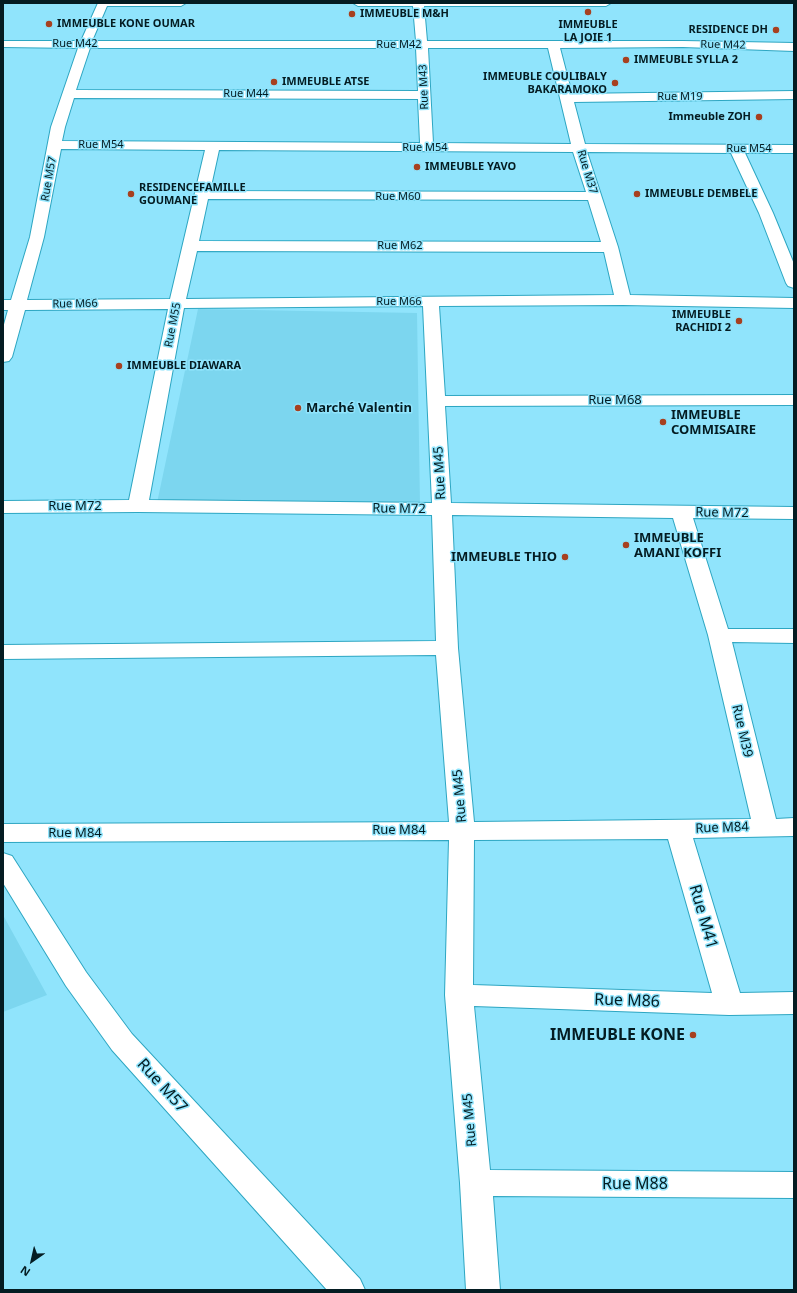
<!DOCTYPE html>
<meta charset="utf-8">
<style>
body{margin:0}
#map{position:relative;width:797px;height:1293px;overflow:hidden;background:#90e4fc;font-family:"Noto Sans",sans-serif}
canvas{display:block}
.frame{position:absolute;inset:0;border:4px solid #041c22;pointer-events:none}
.north{position:absolute;left:12px;top:1241px;width:40px;height:40px;-webkit-text-stroke:3px #90e4fc;paint-order:stroke;rotate:214deg;font-size:11px;font-weight:700;line-height:16px;text-align:center;color:#041c22}
.north::after{content:'';display:block;margin:auto;width:14px;height:18px;background:#041c22;clip-path:polygon(50% 0,100% 100%,50% 72%,0 100%)}
</style>
<div id="map">
<canvas width="797" height="1293"></canvas>
<div class="frame"></div>
<div class="north">N</div>
</div>
<script>
const ctx = document.querySelector('canvas').getContext('2d');
ctx.lineJoin = 'round';
function fillPath(path, color) { ctx.fillStyle = color; ctx.fill(path, 'evenodd'); }
const poly = rows => new Path2D(rows.map(r => 'M' + r).join(''));
function trace(path, color, width, dash) { ctx.strokeStyle = color; ctx.lineWidth = width; ctx.lineCap = dash ? 'butt' : 'round'; ctx.setLineDash(dash || []); ctx.stroke(path); }
function drawText(font, color, halo, rows, align = 'center') {
  ctx.font = font + ' "Noto Sans",sans-serif'; ctx.lineWidth = 3; ctx.setLineDash([]); ctx.textBaseline = 'middle'; ctx.strokeStyle = halo; ctx.fillStyle = color; for (const [text, x, y, turn = 0] of rows) {
    ctx.save(); ctx.translate(x, y); ctx.rotate((+turn || 0) * Math.PI / 180); ctx.textAlign = isNaN(turn) ? turn : align; if (halo) ctx.strokeText(text, 0, 0); ctx.fillText(text, 0, 0); ctx.restore();
  }
}
fillPath(poly([
 [198,309,417,313,420,506,157,503],
 [3,915,47,995,3,1012]
]), '#7cd6ef');
const minor = poly([
 [98,3,186,3,181,6,107,6,92,41,416,41,413,6,358,6,353,3,611,3,606,6,424,6,427,41,683,41,794,43,794,51,683,47,560,48,572,94,794,91,794,99,574,102,585,144,794,145,794,153,745,153,773,213,794,264,794,288,788,286,786,283,759,213,731,153,587,152,618,247,630,295,794,298,794,308,623,305,439,306,445,396,794,395,794,405,445,406,451,503,794,507,794,519,693,518,728,629,794,629,794,643,732,642,776,819,794,818,794,836,693,838,740,993,794,992,794,1014,729,1015,474,1006,490,1170,794,1172,794,1198,493,1196,500,1290,466,1290,460,1183,445,995,449,840,3,842,3,824,449,822,436,655,3,659,3,645,436,641,432,515,138,512,3,513,3,501,129,500,168,309,25,310,12,357,9,361,3,362,3,328,8,310,3,310,3,300,11,300,30,237,51,127,78,48,3,47,3,41,81,41,98,3],
 [90,48,416,48,418,91,76,90,90,48],
 [428,48,548,48,571,144,433,143,428,48],
 [74,98,418,99,420,143,62,141,65,127,74,98],
 [61,149,205,150,170,299,27,300,44,237,61,149],
 [219,150,573,152,586,192,210,191,219,150],
 [208,199,588,200,601,242,199,241,208,199],
 [197,251,604,252,614,295,186,299,197,251],
 [423,306,432,503,149,500,184,308,423,306],
 [452,515,673,518,708,635,751,819,474,822,458,648,452,515],
 [668,839,712,993,473,985,474,840,668,839],
 [3,853,12,856,86,972,132,1034,360,1279,365,1290,327,1290,112,1050,66,986,3,883,3,853]
]);
trace(minor, '#2da6c2', 2);
fillPath(minor, '#fff');
for (const [x, y, r, color] of [
 [588,12,4,"#a7401f"],
 [352,14,4,"#a7401f"],
 [49,24,4,"#a7401f"],
 [776,30,4,"#a7401f"],
 [626,60,4,"#a7401f"],
 [274,82,4,"#a7401f"],
 [615,83,4,"#a7401f"],
 [759,117,4,"#a7401f"],
 [417,167,4,"#a7401f"],
 [131,194,4,"#a7401f"],
 [637,194,4,"#a7401f"],
 [739,321,4,"#a7401f"],
 [119,366,4,"#a7401f"],
 [298,408,4,"#a7401f"],
 [663,422,4,"#a7401f"],
 [626,545,4,"#a7401f"],
 [565,557,4,"#a7401f"],
 [693,1035,4,"#a7401f"]
]) { const dot = new Path2D(); dot.arc(x, y, r, 0, 2 * Math.PI); ctx.fillStyle = color; ctx.fill(dot); trace(dot, '#90e4fc', 1.5); }
drawText('bold 11px', '#041c22', '#90e4fc', [
 ["IMMEUBLE M&H",360,14],
 ["IMMEUBLE KONE OUMAR",57,24],
 ["IMMEUBLE",588,25,"center"],
 ["LA JOIE 1",588,38,"center"],
 ["RESIDENCE DH",768,30,"right"],
 ["IMMEUBLE SYLLA 2",634,60],
 ["IMMEUBLE COULIBALY",607,77,"right"],
 ["BAKARAMOKO",607,90,"right"],
 ["IMMEUBLE ATSE",282,82],
 ["Immeuble ZOH",751,117,"right"],
 ["IMMEUBLE YAVO",425,167],
 ["RESIDENCEFAMILLE",139,188],
 ["GOUMANE",139,201],
 ["IMMEUBLE DEMBELE",645,194],
 ["IMMEUBLE",731,315,"right"],
 ["RACHIDI 2",731,328,"right"],
 ["IMMEUBLE DIAWARA",127,366]
], 'left');
drawText('11px', '#041c22', '#90e4fc', [
 ["Rue M42",75,44],
 ["Rue M42",399,45],
 ["Rue M42",723,45,1],
 ["Rue M43",424,87,-92],
 ["Rue M44",246,94],
 ["Rue M19",680,97],
 ["Rue M54",101,145],
 ["Rue M54",425,148],
 ["Rue M54",749,149],
 ["Rue M37",587,172,73],
 ["Rue M57",49,179,-80],
 ["Rue M60",398,197],
 ["Rue M62",400,246],
 ["Rue M66",399,302],
 ["Rue M66",75,304,-1],
 ["Rue M55",173,325,-79]
]);
drawText('13px', '#041c22', '#90e4fc', [
 ["Rue M68",615,400],
 ["Rue M45",440,473,-93],
 ["Rue M72",75,506],
 ["Rue M72",399,509,1],
 ["Rue M72",722,513,1],
 ["Rue M39",742,731,77],
 ["Rue M45",460,796,-95],
 ["Rue M84",722,828,-2],
 ["Rue M84",399,830],
 ["Rue M84",75,833],
 ["Rue M45",470,1120,-95]
]);
drawText('bold 13px', '#041c22', '#90e4fc', [
 ["Marché Valentin",306,408],
 ["IMMEUBLE",671,415],
 ["COMMISAIRE",671,430],
 ["IMMEUBLE",634,538],
 ["AMANI KOFFI",634,553],
 ["IMMEUBLE THIO",557,557,"right"]
], 'left');
drawText('16px', '#041c22', '#90e4fc', [
 ["Rue M41",703,917,74],
 ["Rue M86",627,1001,2],
 ["Rue M57",162,1086,48],
 ["Rue M88",635,1184]
]);
drawText('bold 16px', '#041c22', '#90e4fc', [
 ["IMMEUBLE KONE",685,1035]
], 'right');
</script>
